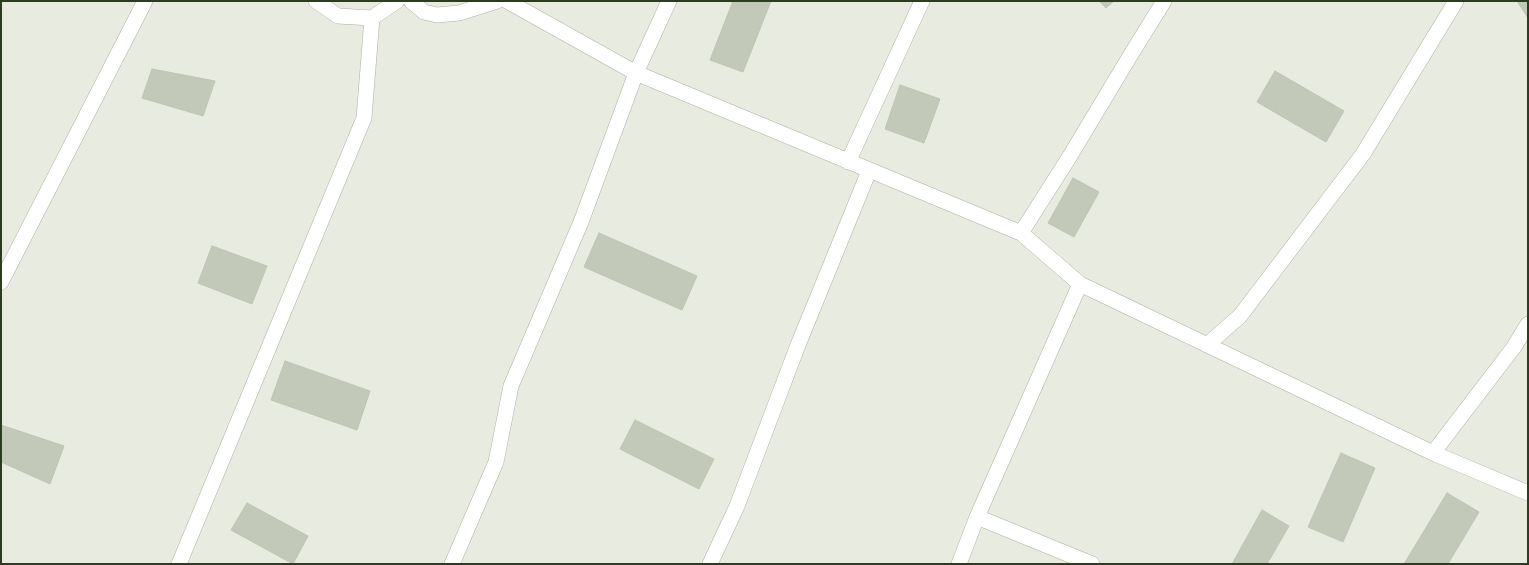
<!DOCTYPE html>
<style>
body{margin:0}
#map{position:relative;width:1529px;height:565px;overflow:hidden;background:#e7ebe0;font-family:"Golos Text",sans-serif}
canvas{display:block}
.frame{position:absolute;inset:0;border:2px solid #2d3c20;pointer-events:none}
</style>
<div id="map">
<canvas width="1529" height="565"></canvas>
<div class="frame"></div>
</div>
<script>
const ctx = document.querySelector('canvas').getContext('2d');
ctx.lineJoin = 'round';
function fillPath(path, color) { ctx.fillStyle = color; ctx.fill(path, 'evenodd'); }
const poly = rows => new Path2D(rows.map(r => 'M' + r).join(''));
function trace(path, color, width, dash) { ctx.strokeStyle = color; ctx.lineWidth = width; ctx.lineCap = dash ? 'butt' : 'round'; ctx.setLineDash(dash || []); ctx.stroke(path); }
const building = poly([
 [733,1,771,1,743,72,710,60,733,1],
 [1099,1,1114,1,1106,8,1099,1],
 [1517,1,1528,1,1528,18,1517,1],
 [152,69,215,81,203,116,142,98,152,69],
 [1275,71,1344,111,1326,142,1257,102,1275,71],
 [900,85,940,99,924,143,885,129,900,85],
 [1073,178,1099,192,1074,237,1048,223,1073,178],
 [599,233,697,276,682,310,584,267,599,233],
 [212,246,267,266,252,304,198,283,212,246],
 [285,361,370,391,357,430,271,400,285,361],
 [635,420,714,459,699,489,620,449,635,420],
 [1,425,64,446,50,484,1,462,1,425],
 [1341,453,1375,468,1343,542,1308,527,1341,453],
 [1447,493,1479,512,1448,564,1404,564,1447,493],
 [247,503,308,536,293,564,231,530,247,503],
 [1262,510,1289,526,1267,564,1232,564,1262,510]
]);
fillPath(building, '#c2c9b8');
trace(building, '#bdc5b2', 1);
const street = poly([
 [316,1,338,16,372,18],
 [411,1,424,12,437,15,459,13,497,1],
 [507,1,636,73,1021,233,1080,284,1433,453,1528,493],
 [848,162,922,1],
 [1021,233,1070,156,1130,56,1164,1],
 [1,282,145,1],
 [1207,345,1240,316,1363,154,1456,1],
 [1433,453,1514,347,1528,324],
 [977,517,1092,564],
 [179,564,364,118,372,18,397,1],
 [452,564,496,462,511,386,581,222,636,73,669,1],
 [710,564,737,506,798,345,869,171],
 [959,564,977,517,1080,284]
]);
trace(street, '#abb3a3', 16);
trace(street, '#fff', 15);
</script>
